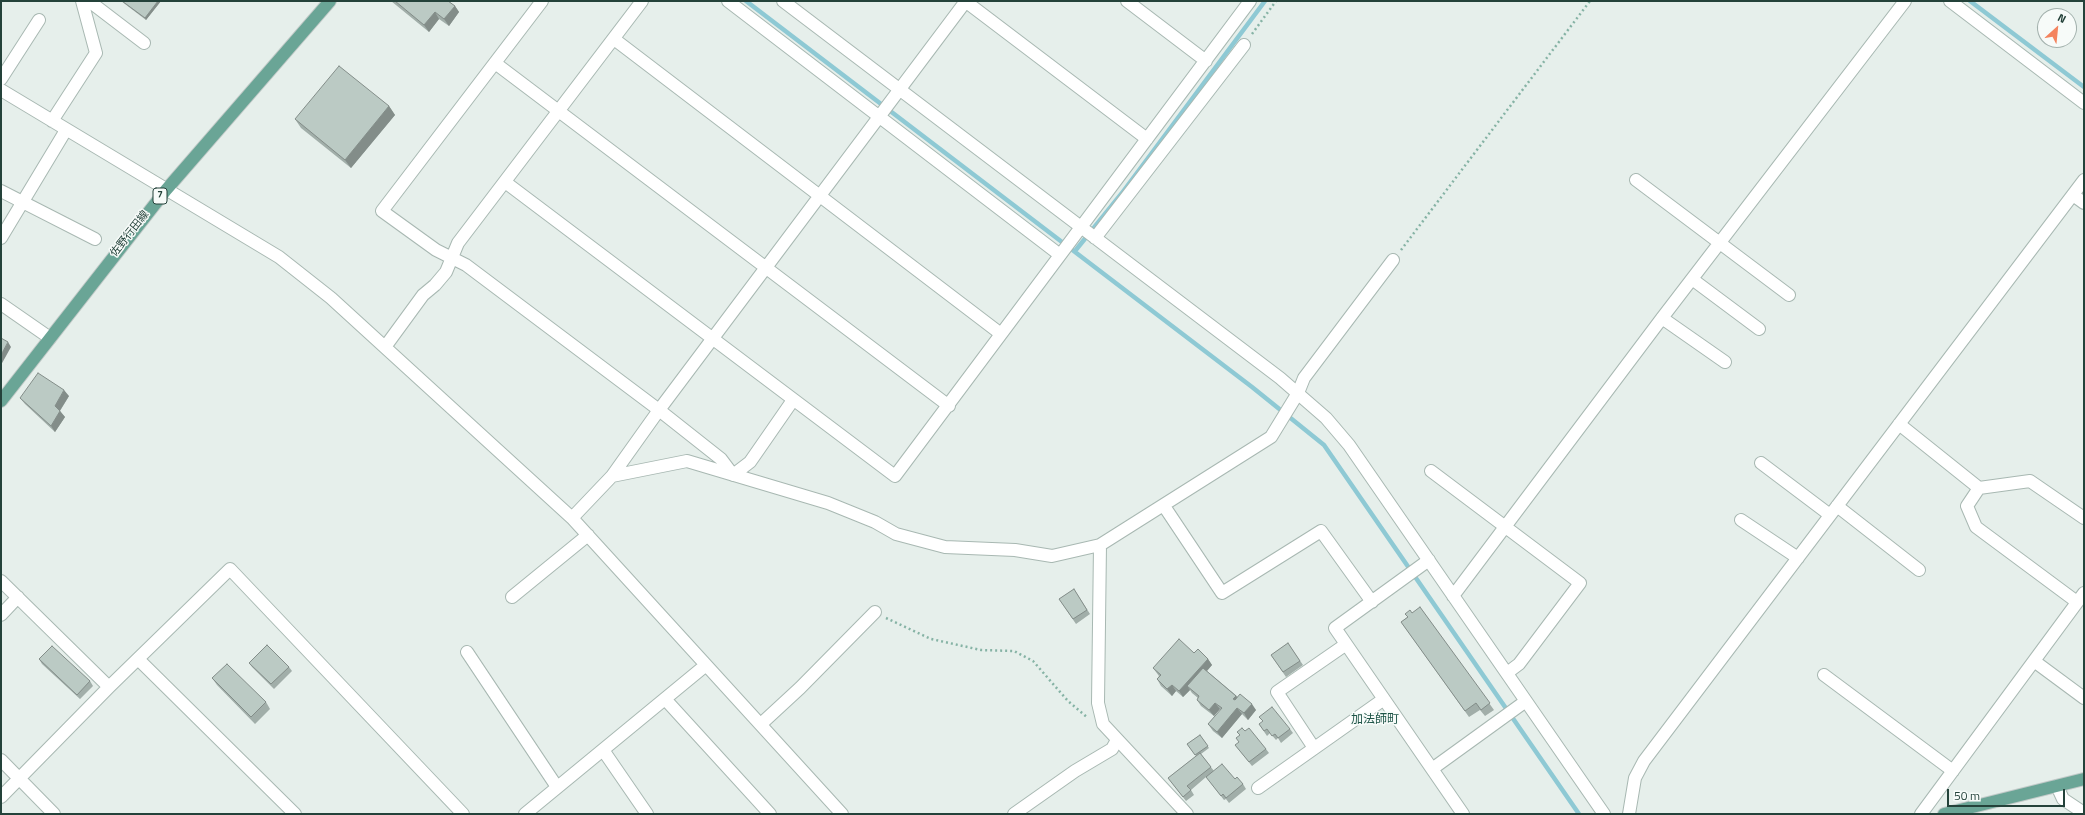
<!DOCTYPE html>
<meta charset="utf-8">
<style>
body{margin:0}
#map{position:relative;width:2085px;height:815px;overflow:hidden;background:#e6efeb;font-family:"Titillium Web",sans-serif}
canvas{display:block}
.frame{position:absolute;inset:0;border:2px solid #24423a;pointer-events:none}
.north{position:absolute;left:2037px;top:8px;width:40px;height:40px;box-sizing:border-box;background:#f7fbf9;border:1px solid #a3b1ad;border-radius:50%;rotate:27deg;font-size:11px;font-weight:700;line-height:16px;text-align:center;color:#24423a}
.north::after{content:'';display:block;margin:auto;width:14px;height:18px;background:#f4845f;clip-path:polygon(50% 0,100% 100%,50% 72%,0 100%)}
.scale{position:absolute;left:1947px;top:789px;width:118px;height:18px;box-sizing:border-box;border:2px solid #24423a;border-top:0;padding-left:5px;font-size:12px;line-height:14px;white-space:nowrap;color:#24423a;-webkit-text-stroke:3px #f7fbf9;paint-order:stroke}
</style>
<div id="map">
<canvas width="2085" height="815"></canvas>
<div class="frame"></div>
<div class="north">N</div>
<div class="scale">50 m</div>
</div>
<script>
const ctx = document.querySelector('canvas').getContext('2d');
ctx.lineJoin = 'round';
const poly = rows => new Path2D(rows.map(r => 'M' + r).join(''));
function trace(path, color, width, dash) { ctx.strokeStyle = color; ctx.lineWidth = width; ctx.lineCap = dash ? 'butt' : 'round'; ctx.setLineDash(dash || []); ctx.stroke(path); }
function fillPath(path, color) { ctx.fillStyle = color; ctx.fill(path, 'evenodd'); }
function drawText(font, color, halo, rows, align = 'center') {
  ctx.font = font + ' "Titillium Web","Noto Sans JP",sans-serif'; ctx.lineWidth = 3; ctx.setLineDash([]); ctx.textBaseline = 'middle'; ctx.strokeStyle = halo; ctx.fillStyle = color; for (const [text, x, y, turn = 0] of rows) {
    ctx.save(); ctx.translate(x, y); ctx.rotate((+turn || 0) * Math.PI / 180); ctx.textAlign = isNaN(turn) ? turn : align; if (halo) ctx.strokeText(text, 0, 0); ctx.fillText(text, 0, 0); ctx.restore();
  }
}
trace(poly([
 [746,1,1252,387,1324,445,1579,814],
 [1970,1,2084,87],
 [1075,251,1122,193,1265,1]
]), '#8ec9d4', 4.5);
const minor = poly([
 [89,1,144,43],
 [542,1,382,211,436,250,466,265,659,410,721,459,733,475,750,462,793,400],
 [728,1,1060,255],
 [783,1,1280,378,1326,418,1349,445,1604,814],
 [965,1,1147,139],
 [1127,1,1206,61],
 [1950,1,2084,103],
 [614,39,1001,334],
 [495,63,949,406],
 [1,79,39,20],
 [1,90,279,257,331,298,572,518,842,814],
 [52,121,96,53,82,1],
 [1636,180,1789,295],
 [505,182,895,476,1250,1],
 [1,191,95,239],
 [2073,195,2084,203],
 [1,238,66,130],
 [1095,238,1244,45],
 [1692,279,1759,329],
 [1,304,50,338],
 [1662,318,1725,362],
 [385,347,423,295,435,285,446,272,458,243,642,1],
 [1899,424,1979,488,2030,481,2084,518],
 [1761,463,1830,515],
 [1431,471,1580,583,1519,664,1507,673],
 [612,476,687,461,828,503,875,522,896,534,945,547,1015,550,1052,556,1100,545,1271,437,1298,393,1304,378,1393,260],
 [1979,488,1967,506,1976,527,2077,602],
 [1164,506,1222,593,1321,531,1372,602],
 [1837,506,1919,570],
 [572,518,612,476,659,410,966,1],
 [1741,520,1798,558],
 [1100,545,1098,703,1103,724,1187,814],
 [1429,560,1335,628,1463,814],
 [1,581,109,687],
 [1453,596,1662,318,1905,1],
 [512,597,588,535],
 [1,615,18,597],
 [467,652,557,787],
 [138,659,295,814],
 [2034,661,2084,698],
 [1824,675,1953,771],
 [665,699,770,814],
 [761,724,800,688,875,612],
 [1314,748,1277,692,1345,645],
 [603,750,647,814],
 [1,760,54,814],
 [1432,769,1526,701],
 [2057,786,2063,799,2084,813],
 [1258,788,1384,699],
 [1,797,109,687,230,569,463,814],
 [525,814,706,665],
 [1014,814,1075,771,1112,749,1117,740],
 [1629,814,1635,778,1644,761,2084,180],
 [1921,814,2084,593]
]);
const major = poly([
 [1,401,166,190,330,1],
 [1944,814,2084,779]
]);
trace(minor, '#a8b8b2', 14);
trace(major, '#c2cac8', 14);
trace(poly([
 [1252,34,1276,1],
 [1401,250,1590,1],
 [886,618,931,639,981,650,1014,651,1033,661,1068,701,1088,718]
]), '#86b3a5', 2.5, [2, 3]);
trace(minor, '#fff', 12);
trace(major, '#6aa596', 12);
fillPath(poly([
 [121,1,161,1,146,20],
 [391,1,448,1,455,6,459,12,449,26,439,19,429,32],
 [389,106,395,115,351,168,301,128,295,119],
 [69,396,60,411,65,417,55,432,25,404,20,398],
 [1074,589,1090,614,1076,624,1059,599],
 [1420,607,1494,710,1485,716,1480,710,1469,717,1401,622],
 [1288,643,1303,665,1286,677,1271,655],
 [1194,653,1208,659,1212,665,1207,671,1238,697,1256,710,1248,720,1242,714,1222,738,1213,731,1208,724,1221,710,1220,709,1214,716,1201,706,1197,700,1198,698,1192,693,1190,690,1183,697,1176,691,1172,696,1161,686,1157,679,1159,676,1153,668],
 [39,659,90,681,93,686,80,699,42,664],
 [249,663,289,667,292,671,274,689,252,667],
 [212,678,266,702,270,709,255,724,217,685],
 [1259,724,1290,729,1293,733,1281,743,1278,738,1276,740,1270,733,1267,736],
 [1245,731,1266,749,1269,753,1252,766,1235,745,1239,743],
 [1200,735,1209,748,1201,754,1214,771,1235,779,1243,784,1246,789,1229,803,1226,799,1224,800,1206,777,1191,790,1194,795,1186,801,1168,778,1196,756,1187,744]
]), '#a1aea9');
fillPath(poly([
 [158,1,161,1,146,20,145,18],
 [455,6,459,12,449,26,444,19],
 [435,12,439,19,429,32,424,25],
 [389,106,395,115,351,168,345,160],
 [8,342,11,347,1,365,1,355],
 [64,390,69,396,59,412,55,406],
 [60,411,65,417,55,432,51,426],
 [1208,659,1212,665,1191,689,1187,686,1190,690,1183,697,1179,691],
 [1172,685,1176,691,1172,696,1167,689],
 [1236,696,1241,702,1238,705,1233,699],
 [1215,703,1220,709,1214,716,1209,710],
 [1252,704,1256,710,1248,720,1244,713],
 [1237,708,1242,714,1222,738,1217,732]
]), '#838d89');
const building = poly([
 [122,1,158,1,145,18,122,1],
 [395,1,448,1,455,6,444,19,435,12,424,25,395,1],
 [339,66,389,106,345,160,295,119,339,66],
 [1,338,8,342,1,355,1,338],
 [38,373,64,390,55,406,60,411,51,426,20,398,38,373],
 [1074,589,1087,610,1073,619,1059,599,1074,589],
 [1420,607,1490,703,1481,710,1476,703,1465,711,1401,622,1408,617,1405,614,1410,610,1412,613,1420,607],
 [1179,639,1194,653,1198,649,1208,659,1179,691,1172,685,1167,689,1157,679,1161,675,1153,668,1179,639],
 [1288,643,1300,661,1283,672,1271,655,1288,643],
 [267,645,289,667,271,684,249,663,267,645],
 [52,646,90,681,77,695,39,659,52,646],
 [227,664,266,702,251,717,212,678,227,664],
 [1203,668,1236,696,1233,699,1235,700,1240,694,1252,704,1244,713,1237,708,1217,732,1208,724,1222,708,1215,703,1209,710,1197,700,1199,696,1187,686,1203,668],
 [1272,707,1290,729,1278,738,1275,734,1272,736,1267,729,1264,731,1259,724,1263,721,1259,717,1272,707],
 [1242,728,1245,731,1249,728,1266,749,1249,762,1235,745,1239,742,1236,738,1240,735,1237,732,1242,728],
 [1200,735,1208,746,1195,755,1187,744,1200,735],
 [1200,753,1211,767,1187,786,1191,790,1183,797,1168,778,1200,753],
 [1222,764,1235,779,1237,777,1243,784,1226,798,1223,794,1221,796,1206,777,1222,764]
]);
fillPath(building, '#bbcac4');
trace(building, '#838d89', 1);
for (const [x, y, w] of [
 [160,196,14]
]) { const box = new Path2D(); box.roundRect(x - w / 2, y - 8, w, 16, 3); ctx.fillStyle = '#f7fbf9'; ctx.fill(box); trace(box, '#24423a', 1); }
drawText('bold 10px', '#24423a', null, [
 ["7",160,196]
]);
drawText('11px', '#24423a', '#f7fbf9', [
 ["佐野行田線",130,234,-52]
]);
drawText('12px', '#1f5548', '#f7fbf9', [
 ["加法師町",1375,720]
]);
</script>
